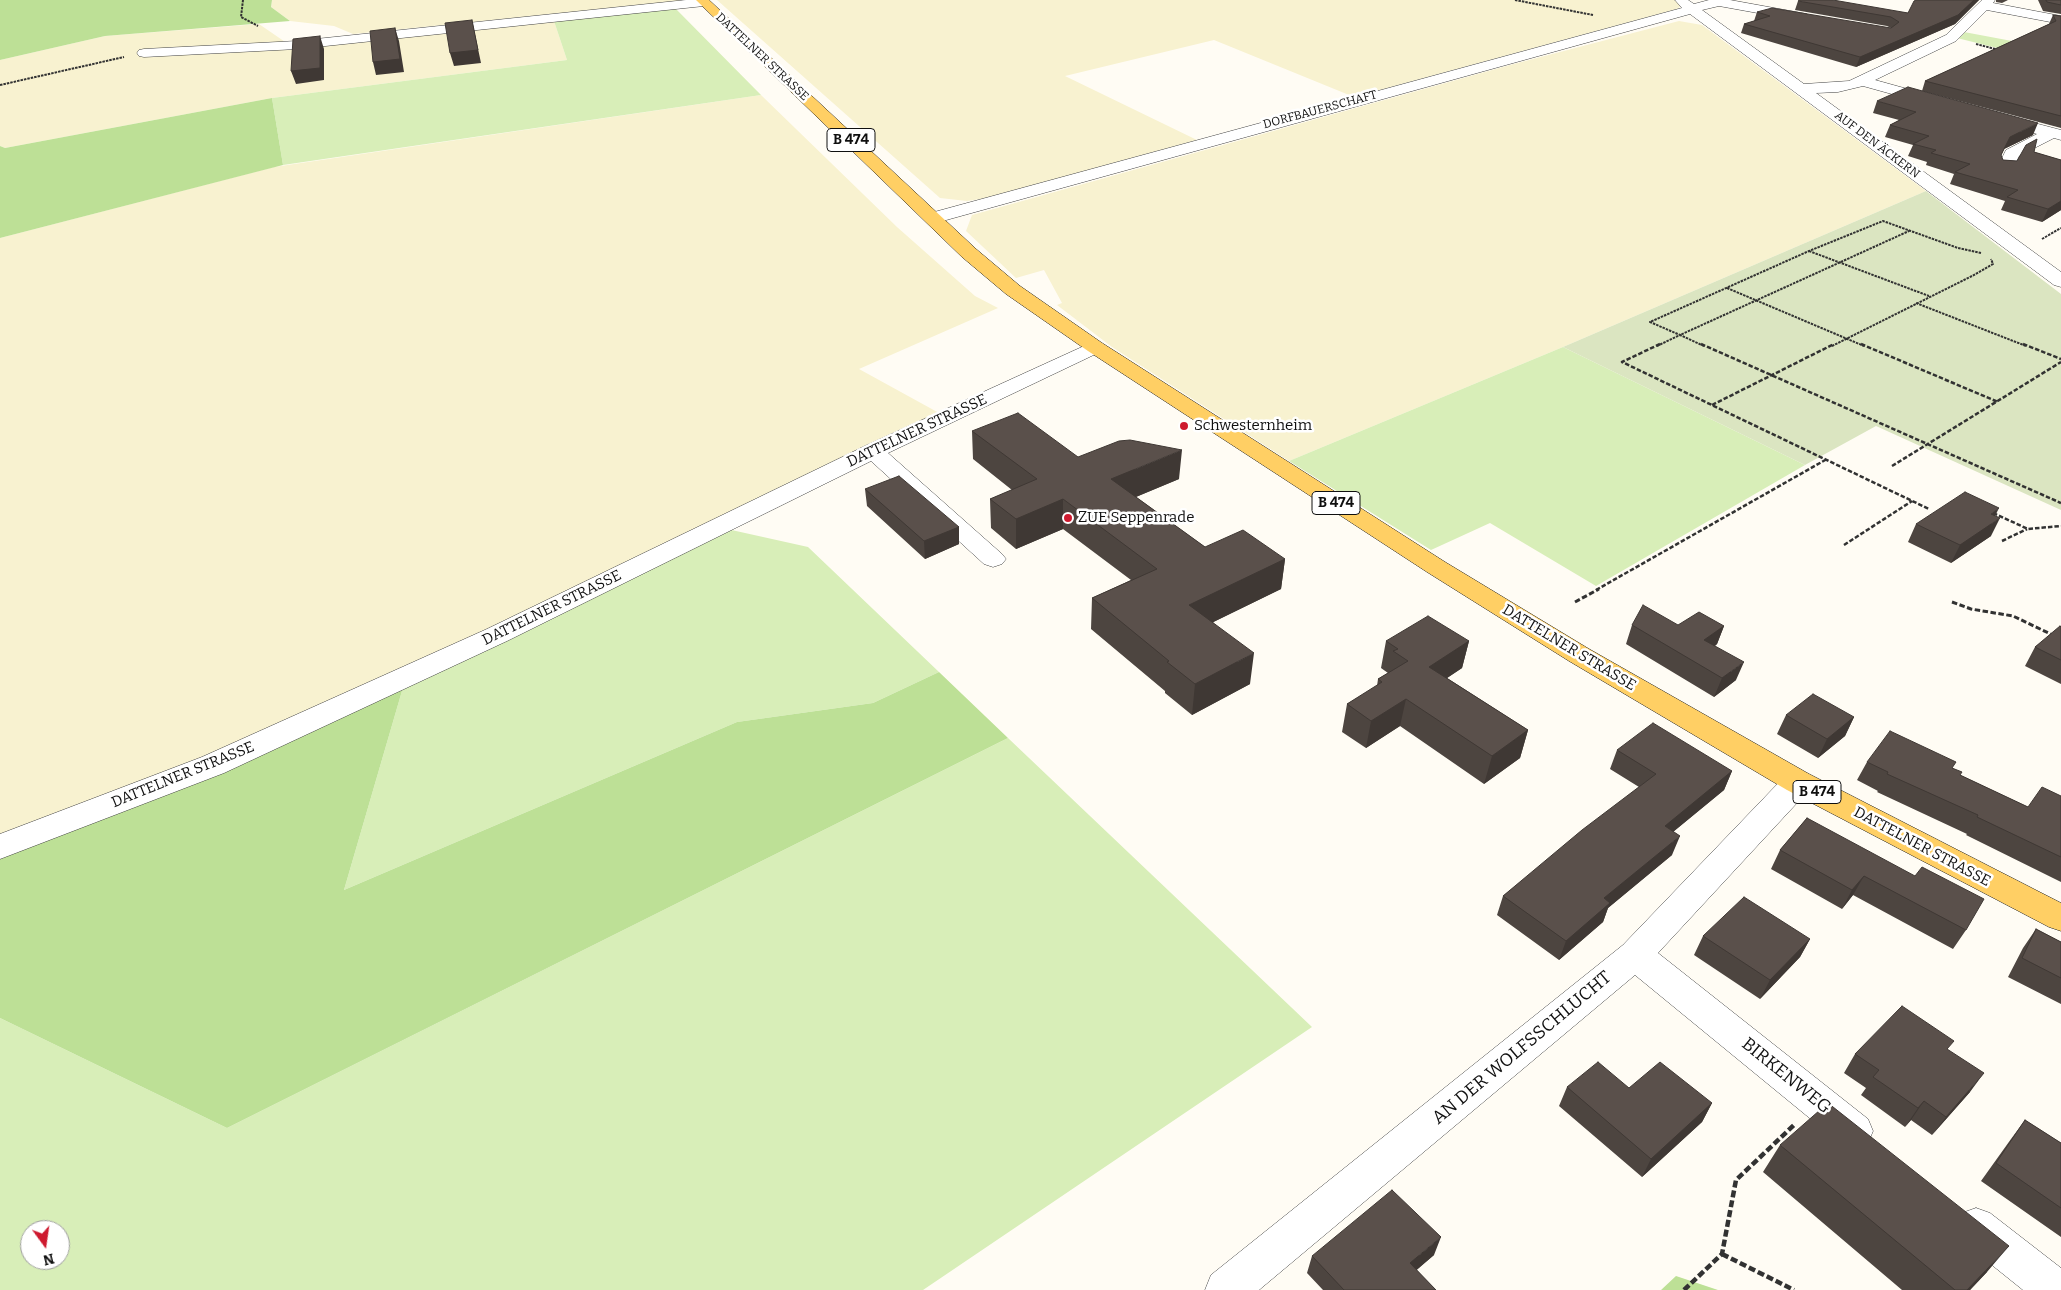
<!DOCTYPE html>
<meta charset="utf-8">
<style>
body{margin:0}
#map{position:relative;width:2061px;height:1290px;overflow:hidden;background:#fffcf4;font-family:Bitter,serif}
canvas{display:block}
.north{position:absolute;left:20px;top:1220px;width:50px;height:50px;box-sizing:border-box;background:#fff;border:1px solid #9f9f9f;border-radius:50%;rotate:166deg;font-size:14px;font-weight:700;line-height:20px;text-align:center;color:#101010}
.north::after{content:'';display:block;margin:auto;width:18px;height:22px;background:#ce1a2f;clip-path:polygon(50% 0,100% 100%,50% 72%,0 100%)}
</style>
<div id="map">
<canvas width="2061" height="1290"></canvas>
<div class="north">N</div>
</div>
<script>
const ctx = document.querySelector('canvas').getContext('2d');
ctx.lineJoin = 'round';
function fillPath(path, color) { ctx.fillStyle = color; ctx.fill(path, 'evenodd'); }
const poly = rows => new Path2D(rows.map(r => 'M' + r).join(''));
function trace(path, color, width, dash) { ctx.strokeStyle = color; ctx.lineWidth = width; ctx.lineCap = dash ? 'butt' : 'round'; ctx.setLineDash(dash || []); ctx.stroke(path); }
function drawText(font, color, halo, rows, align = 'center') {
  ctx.font = font + ' Bitter,serif'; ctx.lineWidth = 5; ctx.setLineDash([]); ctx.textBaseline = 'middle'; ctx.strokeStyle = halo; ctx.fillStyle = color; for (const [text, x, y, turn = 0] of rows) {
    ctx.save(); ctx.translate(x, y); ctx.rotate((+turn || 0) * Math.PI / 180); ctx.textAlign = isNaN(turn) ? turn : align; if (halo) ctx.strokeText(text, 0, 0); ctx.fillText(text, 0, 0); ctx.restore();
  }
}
fillPath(poly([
 [272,0,682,0,683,1,353,34,334,26,290,21,271,7],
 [717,0,1677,0,1681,6,1677,9,1354,97,1214,40,1065,76,1197,140,987,198,967,201,940,198],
 [554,21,567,60,272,98,5,148,0,146,0,60,105,36,259,24,291,46],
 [1679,21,1702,25,1926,191,1563,347,1289,461,1112,347,1057,305,1062,303,1044,270,1016,278,966,231,972,215,1510,65],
 [761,95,897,227,975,296,998,308,859,369,950,419,214,760,0,840,0,238,274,167]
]), '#f8f2d0');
fillPath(poly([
 [675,8,761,95,283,165,272,98,567,60,554,21],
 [1964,32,2044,47,2061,64,1957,38],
 [1563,347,1805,465,1596,586,1490,523,1431,550,1289,461],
 [727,529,808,547,939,672,873,703,737,722,344,890,404,684],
 [1008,738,1312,1027,923,1290,0,1290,0,1018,227,1128],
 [30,1230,60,1230,60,1260,30,1260]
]), '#d8eeb8');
fillPath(poly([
 [0,0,272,0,271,7,290,21,105,36,0,60],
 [272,98,283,165,0,238,0,146,5,148],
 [939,672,1008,738,227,1128,0,1018,0,853,404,684,344,890,737,722,873,703],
 [1676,1276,1718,1290,1661,1290]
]), '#bde096');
fillPath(poly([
 [1926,191,2061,294,2061,510,1876,426,1805,465,1563,347]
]), '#dbe5c1');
const minor = poly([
 [686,0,709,0,710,2,704,6,297,49,144,57,139,56,137,53,139,50,144,49,297,41,686,0],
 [1675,0,1688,0,1694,4,1709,0,1730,0,1807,14,1809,17,1807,20,1802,21,1719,6,1702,10,1804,84,1849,81,1946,35,1982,0,1995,0,1993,3,2061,16,2061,24,1987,10,1956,41,1875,80,1940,98,1943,101,1940,104,1935,106,1863,86,1838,92,1816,93,2061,272,2061,287,2054,285,1690,14,939,222,933,223,927,222,924,218,927,214,1682,8,1675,0],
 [2000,114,2061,130,2061,140,2054,138,2019,156,2011,172,1999,172,1997,168,2006,150,2037,134,1994,122,1992,119,1994,116,2000,114],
 [1095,341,1102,343,1105,347,1102,351,888,453,1002,554,1006,559,1002,564,993,567,984,564,871,461,507,641,224,773,0,859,0,834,202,757,487,629,865,446,1095,341],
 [1798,771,1809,774,1813,782,1809,790,1658,953,1868,1119,1873,1131,1868,1143,1854,1148,1840,1143,1635,975,1259,1290,1205,1290,1211,1275,1623,945,1787,774,1798,771],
 [1976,1208,1990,1213,2061,1268,2061,1290,2023,1290,1962,1241,1956,1227,1962,1213,1976,1208]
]);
const major = poly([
 [696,0,709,0,976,249,1020,286,1102,343,1445,562,1589,649,1809,774,2061,903,2061,931,2049,927,1787,790,1569,661,1427,572,1088,351,1006,294,962,257,696,0]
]);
trace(minor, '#434343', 1);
trace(major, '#212121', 1);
trace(poly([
 [243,0,241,17,258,26],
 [1515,0,1593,15],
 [1976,44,1999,50],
 [0,85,124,57],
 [2042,239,2061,228],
 [1809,251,1929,296],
 [1727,288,1864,346],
 [1916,303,2026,346],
 [1657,346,1680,335,1650,322,1809,251,1883,221,1958,248,1981,253],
 [1704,346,1680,335,1909,231],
 [1832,346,1972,276,1993,264,1991,259]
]), '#323232', 2, [2.5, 1]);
trace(poly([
 [1660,344,1622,362,1929,509],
 [1701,344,2061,503],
 [1861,344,1998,402],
 [2023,344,2061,359],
 [1712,405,1834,344],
 [1892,466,2061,362],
 [1993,513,2028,529,2061,526],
 [2002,541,2027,529],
 [1844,545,1912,501],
 [1596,590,1827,459]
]), '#323232', 2.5, [4.5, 2]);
trace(poly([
 [1575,602,1599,589],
 [1952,602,1971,609,2013,616,2061,639]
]), '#323232', 3, [5.5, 2.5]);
trace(poly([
 [1722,1254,1794,1290],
 [1684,1290,1722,1254,1736,1180,1794,1125]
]), '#323232', 4.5, [7, 3]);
fillPath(minor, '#fff');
fillPath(major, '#ffcf64');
fillPath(poly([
 [1916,0,1979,0,1955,24,1856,67,1741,33,1744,24,1754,21,1757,12,1891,28,1887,26,1795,10,1798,1,1908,13],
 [1996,0,2008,0,2002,3,1996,2],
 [2038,0,2061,0,2061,14,2043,11],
 [2053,15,2061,16,2061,128,1922,91,1925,81,2049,24],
 [1877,101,2033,135,2004,149,2001,156,2003,160,2017,161,2034,152,2061,160,2061,210,2042,222,2001,210,2005,201,1950,184,1954,174,1926,165,1927,162,1908,156,1913,145,1885,137,1890,125,1899,120,1873,113],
 [972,431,1078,457,1179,479,1136,497,1205,547,1285,559,1281,589,1213,622,1250,684,1192,715,1165,693,1165,691,1091,629,1092,598,1131,580,1063,529,1016,549,991,528,990,499,1012,490,973,459],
 [865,489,959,527,959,544,925,559,867,506],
 [1916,524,1991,536,1951,563,1908,542],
 [1632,625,1724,626,1717,644,1715,646,1736,680,1714,697,1626,644],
 [2061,627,2061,684,2025,666,2035,647],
 [1386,641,1469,641,1462,668,1447,678,1528,730,1520,758,1484,784,1400,726,1366,748,1342,732,1347,704,1377,686,1378,679,1388,673,1381,668],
 [1786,715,1854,717,1845,736,1818,758,1777,734],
 [1617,750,1732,771,1724,790,1673,832,1672,855,1608,908,1603,922,1559,960,1497,915,1503,896,1639,787,1610,769],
 [1867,762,1953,768,1960,775,2028,807,2061,796,2061,882,1966,835,1967,834,1877,792,1878,791,1857,780],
 [1807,818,1966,930,1953,949,1853,895,1842,909,1771,869,1780,850],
 [2036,929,2061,942,2061,1004,2008,977,2023,948],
 [1703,936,1810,939,1800,957,1760,999,1694,955],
 [1948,1050,1970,1092,1932,1135,1911,1120,1905,1127,1861,1095,1866,1088,1844,1073,1855,1054],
 [1567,1087,1629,1088,1712,1103,1702,1122,1642,1177,1559,1106],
 [2025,1120,2061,1143,2061,1237,1981,1181,2011,1139],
 [1780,1145,1987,1272,1970,1290,1902,1290,1763,1172],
 [1434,1255,1416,1270,1436,1290,1323,1290,1307,1273,1312,1256]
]), '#4d4540');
fillPath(poly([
 [1974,0,1979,0,1955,24,1856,67,1860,57],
 [472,20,481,63,454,66,450,53],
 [395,28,399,41,404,72,376,75,373,62],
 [320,36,324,49,324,80,296,84,291,71],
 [2038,123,2033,135,2004,149,1995,167,2010,137],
 [2061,201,2061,210,2042,222,2048,209],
 [1182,450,1179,479,1109,508,1111,479],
 [1063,499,1063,529,1016,549,1016,519],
 [1999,508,1991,524,2000,518,1991,536,1951,563,1960,545,1991,514],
 [959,527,959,544,925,559,924,541],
 [1285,559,1281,589,1187,635,1189,605],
 [1724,626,1717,644,1697,658,1704,640],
 [1469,641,1462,668,1423,694,1429,667],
 [1254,653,1250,684,1192,715,1195,684],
 [1744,662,1736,680,1714,697,1722,678],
 [1406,699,1400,726,1366,748,1371,721],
 [1854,717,1845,736,1818,758,1827,739],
 [1528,730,1520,758,1484,784,1492,756],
 [1732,771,1724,790,1657,845,1665,826],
 [1680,836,1672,855,1608,908,1603,922,1559,960,1566,941,1604,898],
 [1864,876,1853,895,1842,909,1852,890],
 [1810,939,1800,957,1760,999,1770,980],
 [1984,1073,1970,1092,1932,1135,1946,1117],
 [1924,1101,1911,1120,1905,1127,1918,1108],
 [1712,1103,1702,1122,1642,1177,1651,1159],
 [1441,1237,1434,1255,1404,1281,1410,1263],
 [2009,1246,1987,1272,1970,1290,1967,1290]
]), '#3f3834');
const building = poly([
 [1800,0,1833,0,1908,13,1914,1,1916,0,1974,0,1958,15,1860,57,1744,24,1770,16,1757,12,1772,8,1891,28,1899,22,1891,17,1798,1,1800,0],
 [2046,0,2061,0,2061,5,2047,2,2046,0],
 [2053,15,2061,16,2061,116,1925,81,2056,21,2053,15],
 [472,20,478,50,450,53,445,23,472,20],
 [395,28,400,59,373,62,370,31,395,28],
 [320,36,320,68,291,71,293,39,320,36],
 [1908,87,2038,123,2010,137,2001,155,2003,160,2017,161,2026,145,2037,139,2034,152,2061,160,2061,201,2048,209,2007,197,2018,190,1955,172,1970,164,1931,153,1936,150,1913,144,1929,136,1890,125,1916,112,1877,101,1908,87],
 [1018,413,1078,457,1119,441,1130,440,1182,450,1111,479,1205,547,1243,530,1285,559,1189,605,1254,653,1195,684,1167,662,1169,661,1092,598,1157,569,1063,499,1016,519,990,499,1037,479,972,431,1018,413],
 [899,476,959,527,924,541,865,489,899,476],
 [1965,492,1999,508,1991,514,2000,518,1960,545,1916,524,1965,492],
 [1643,605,1678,625,1699,612,1724,626,1704,640,1744,662,1722,678,1632,625,1643,605],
 [1428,616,1469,641,1429,667,1528,730,1492,756,1406,699,1371,721,1347,704,1382,682,1378,679,1408,661,1393,651,1398,649,1386,641,1428,616],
 [2060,626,2061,627,2061,660,2035,647,2060,626],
 [1813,694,1854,717,1827,739,1786,715,1813,694],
 [1653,723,1732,771,1665,826,1680,836,1604,898,1610,903,1566,941,1503,896,1582,830,1656,774,1617,750,1653,723],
 [1890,731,1956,762,1952,768,1962,772,1960,775,2028,807,2042,787,2061,796,2061,857,1977,817,1978,815,1887,774,1888,772,1867,762,1890,731],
 [1807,818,1915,876,1922,867,1984,899,1966,930,1864,876,1852,890,1780,850,1807,818],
 [1744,897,1810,939,1770,980,1703,936,1744,897],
 [2036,929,2061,942,2061,978,2022,958,2036,929],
 [1902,1006,1954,1041,1947,1049,1984,1073,1946,1117,1924,1101,1918,1108,1873,1077,1879,1070,1855,1054,1902,1006],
 [1598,1062,1629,1088,1660,1062,1712,1103,1651,1159,1567,1087,1598,1062],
 [1828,1103,2009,1246,1967,1290,1955,1290,1780,1145,1828,1103],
 [2025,1120,2061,1143,2061,1208,1996,1163,2025,1120],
 [1392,1190,1441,1237,1410,1263,1436,1290,1344,1290,1312,1256,1392,1190]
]);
fillPath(building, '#5a504b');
trace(building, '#3f3834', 1);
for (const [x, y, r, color] of [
 [1184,426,5,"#ce1a2f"],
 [1068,518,5,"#ce1a2f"]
]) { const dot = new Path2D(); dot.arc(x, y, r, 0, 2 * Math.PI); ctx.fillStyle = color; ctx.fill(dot); trace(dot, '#fff', 2); }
drawText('12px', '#101010', '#fff', [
 ["DATTELNER STRASSE",762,57,43],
 ["DORFBAUERSCHAFT",1320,110,-15],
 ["AUF DEN ÄCKERN",1877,145,37]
]);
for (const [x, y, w] of [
 [851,140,48],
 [1336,503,48],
 [1817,792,48]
]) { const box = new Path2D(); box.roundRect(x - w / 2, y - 11.5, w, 23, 4); ctx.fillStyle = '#fff'; ctx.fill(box); trace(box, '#101010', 1); }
drawText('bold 14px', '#101010', null, [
 ["B 474",851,140],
 ["B 474",1336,503],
 ["B 474",1817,792]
]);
drawText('15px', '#101010', '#fff', [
 ["Schwesternheim",1194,426],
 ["ZUE Seppenrade",1078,518]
], 'left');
drawText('15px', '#101010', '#fff', [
 ["DATTELNER STRASSE",917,431,-25],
 ["DATTELNER STRASSE",552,608,-26],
 ["DATTELNER STRASSE",1569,648,31],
 ["DATTELNER STRASSE",183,775,-22],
 ["DATTELNER STRASSE",1922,847,28]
]);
drawText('18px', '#101010', '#fff', [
 ["AN DER WOLFSSCHLUCHT",1522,1048,-40],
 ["BIRKENWEG",1786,1076,39]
]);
</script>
